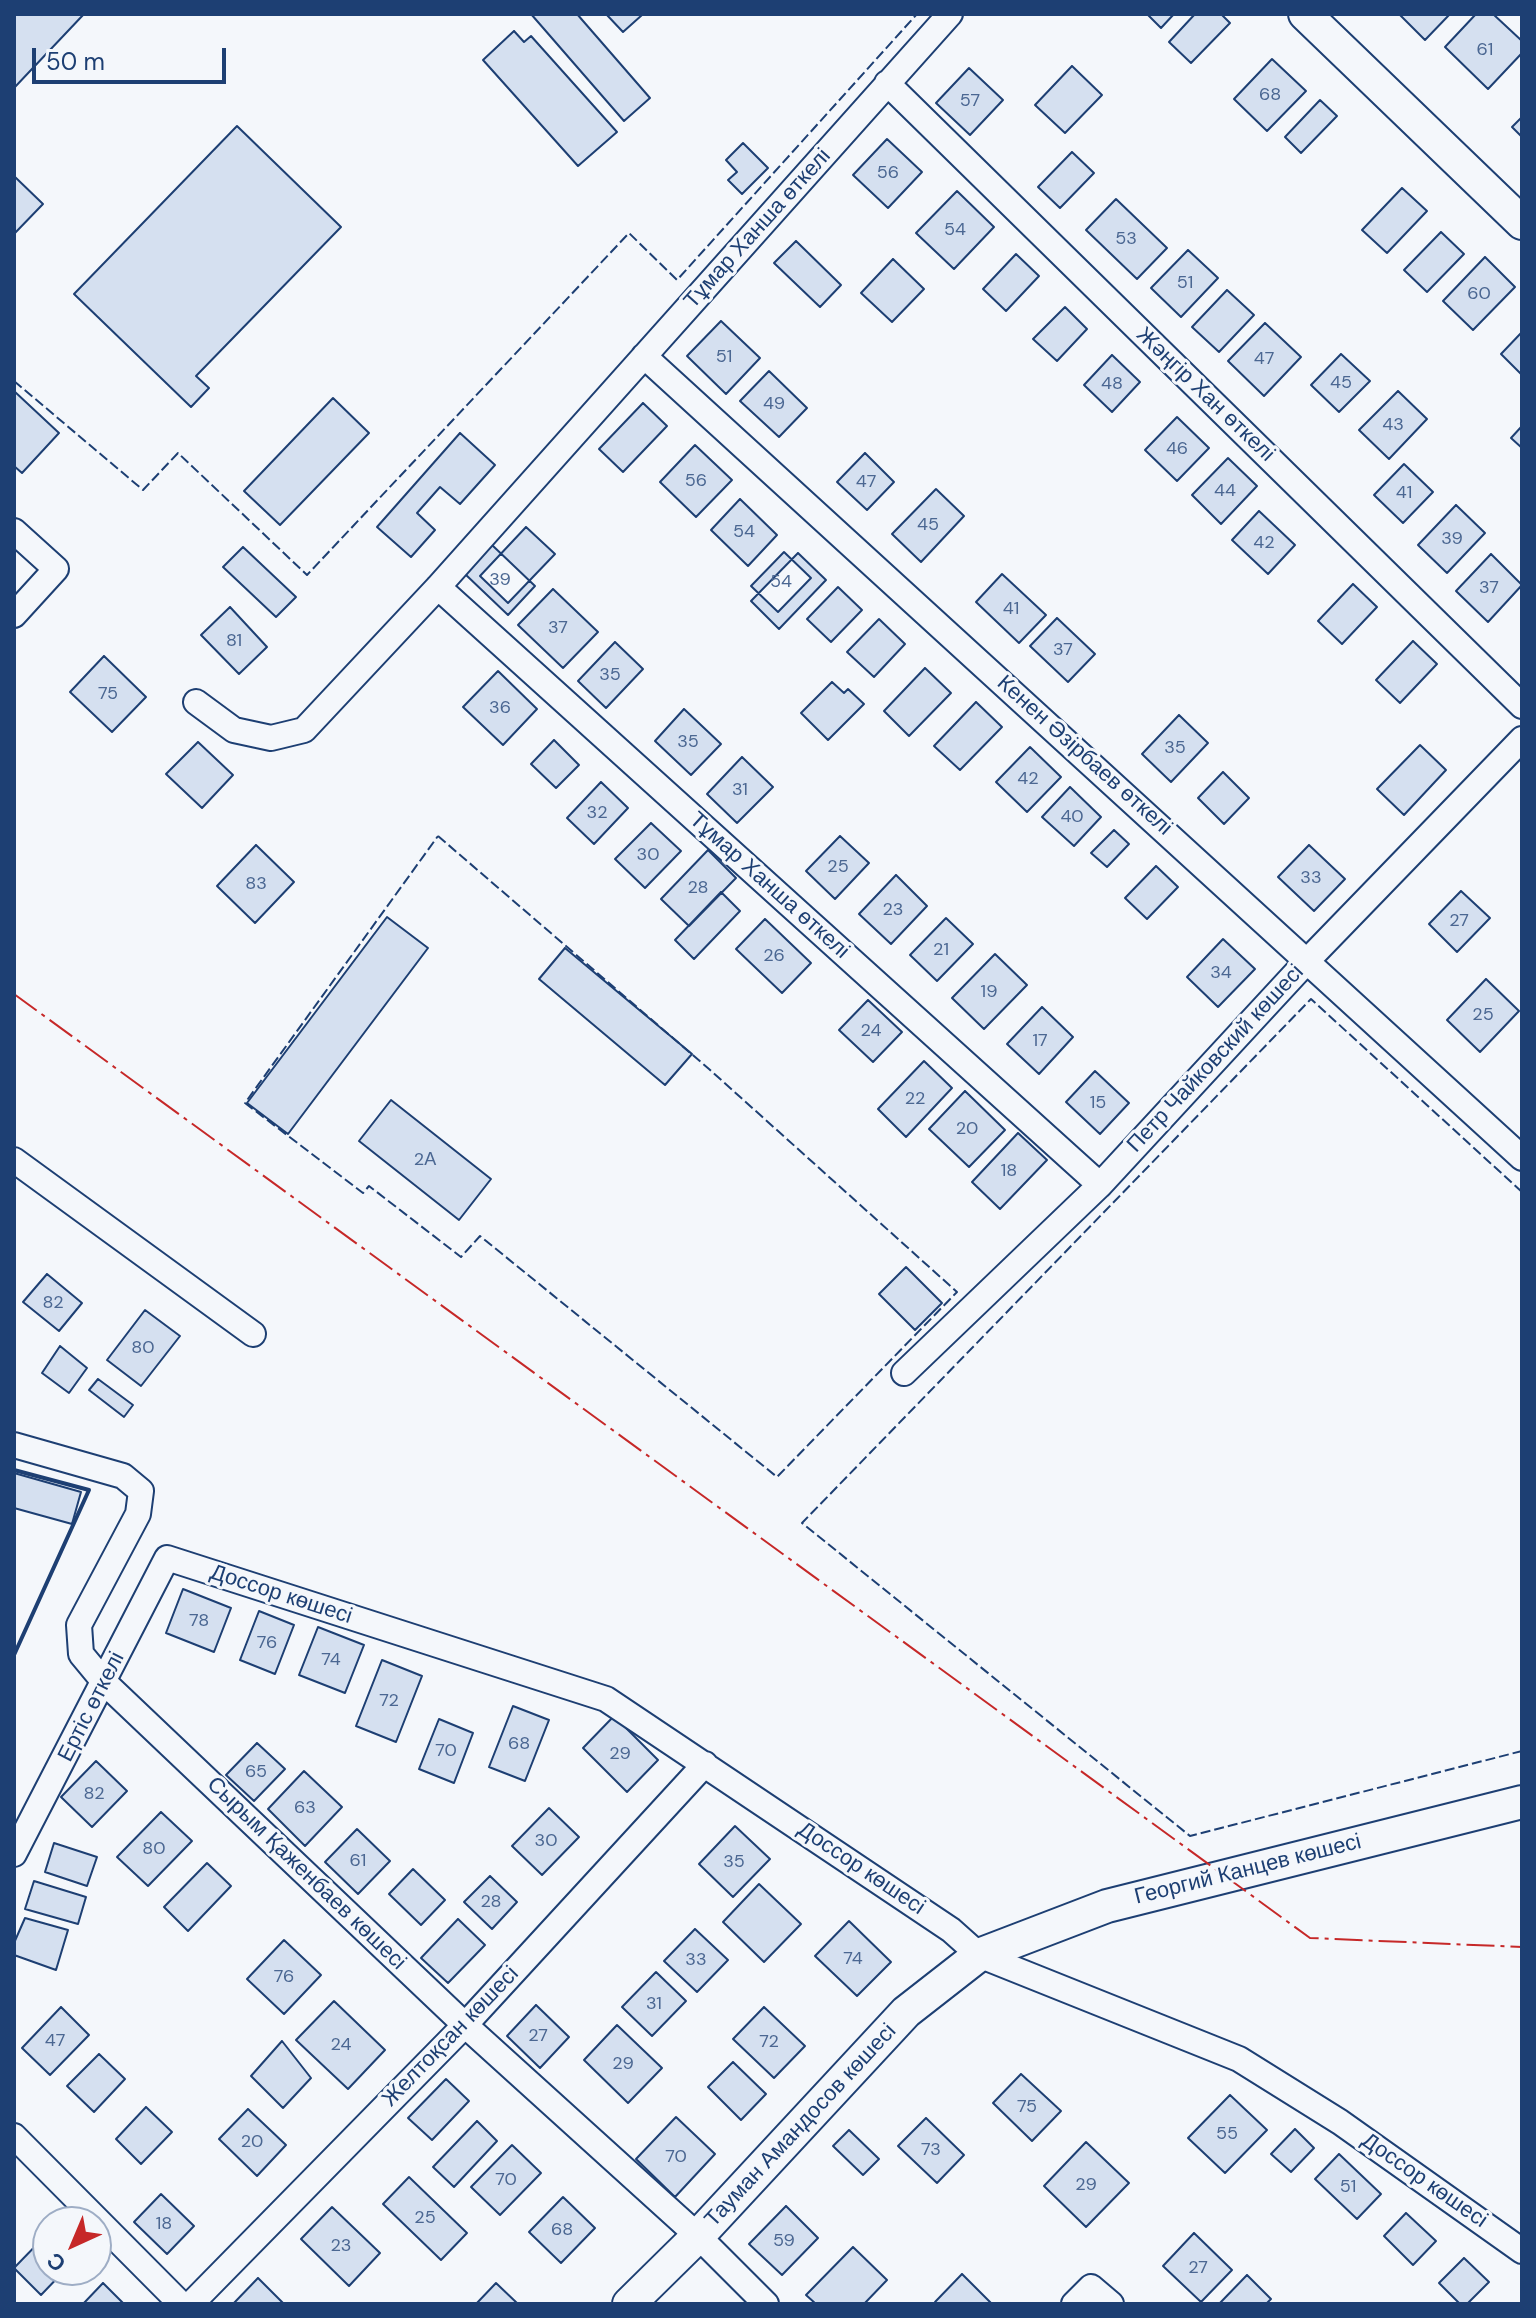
<!DOCTYPE html>
<meta charset="utf-8">
<style>
body{margin:0}
#map{position:relative;width:1536px;height:2318px;overflow:hidden;background:#f4f7fb;font-family:"DM Sans",sans-serif}
canvas{display:block}
.frame{position:absolute;inset:0;border:16px solid #1d3f73;pointer-events:none}
.north{position:absolute;left:32px;top:2206px;width:80px;height:80px;box-sizing:border-box;background:#f4f7fb;border:2px solid #9eadc5;border-radius:50%;rotate:224deg;font-size:22px;font-weight:700;line-height:32px;text-align:center;color:#1d3f73}
.north::after{content:'';display:block;margin:auto;width:28px;height:36px;background:#c62828;clip-path:polygon(50% 0,100% 100%,50% 72%,0 100%)}
.scale{position:absolute;left:32px;top:48px;width:194px;height:36px;box-sizing:border-box;border:4px solid #1d3f73;border-top:0;padding-left:10px;font-size:24px;line-height:28px;white-space:nowrap;color:#1d3f73;-webkit-text-stroke:6px #f4f7fb;paint-order:stroke}
</style>
<div id="map">
<canvas width="1536" height="2318"></canvas>
<div class="frame"></div>
<div class="north">С</div>
<div class="scale">50 m</div>
</div>
<script>
const ctx = document.querySelector('canvas').getContext('2d');
ctx.lineJoin = 'round';
function fillPath(path, color) { ctx.fillStyle = color; ctx.fill(path, 'evenodd'); }
const poly = rows => new Path2D(rows.map(r => 'M' + r).join(''));
function trace(path, color, width, dash) { ctx.strokeStyle = color; ctx.lineWidth = width; ctx.lineCap = dash ? 'butt' : 'round'; ctx.setLineDash(dash || []); ctx.stroke(path); }
function drawText(font, color, halo, rows, align = 'center') {
  ctx.font = font + ' "DM Sans",sans-serif'; ctx.lineWidth = 6; ctx.setLineDash([]); ctx.textBaseline = 'middle'; ctx.strokeStyle = halo; ctx.fillStyle = color; for (const [text, x, y, turn = 0] of rows) {
    ctx.save(); ctx.translate(x, y); ctx.rotate((+turn || 0) * Math.PI / 180); ctx.textAlign = isNaN(turn) ? turn : align; if (halo) ctx.strokeText(text, 0, 0); ctx.fillText(text, 0, 0); ctx.restore();
  }
}
const building = poly([
 [14,14,84,14,14,88,14,14],
 [531,14,577,14,650,98,624,121,531,14],
 [606,14,642,14,642,15,623,32,606,14],
 [1147,14,1174,14,1161,28,1147,14],
 [1195,14,1221,14,1230,23,1191,63,1169,42,1195,14],
 [1399,14,1450,14,1425,40,1399,14],
 [1476,14,1493,14,1522,41,1522,53,1488,89,1445,47,1476,14],
 [514,31,524,42,531,36,617,132,578,166,483,60,514,31],
 [1272,59,1306,91,1267,131,1234,99,1272,59],
 [1072,66,1102,95,1065,133,1035,105,1072,66],
 [969,68,1003,100,970,135,936,103,969,68],
 [1320,100,1337,116,1301,153,1285,137,1320,100],
 [1522,117,1522,137,1512,127,1522,117],
 [237,126,341,227,196,376,209,388,191,407,74,294,237,126],
 [887,139,922,172,888,208,853,175,887,139],
 [743,143,768,168,742,194,728,180,737,172,726,160,743,143],
 [1072,152,1094,173,1060,208,1038,187,1072,152],
 [14,176,43,204,14,234,14,176],
 [1402,188,1427,211,1387,253,1362,230,1402,188],
 [957,191,994,227,954,269,916,233,957,191],
 [1116,199,1167,248,1137,279,1086,230,1116,199],
 [1441,232,1464,254,1427,292,1404,270,1441,232],
 [796,241,841,285,820,307,774,263,796,241],
 [1188,250,1218,278,1181,317,1151,288,1188,250],
 [1016,254,1039,276,1006,311,983,289,1016,254],
 [1485,257,1515,287,1473,330,1443,301,1485,257],
 [893,259,924,289,892,322,861,293,893,259],
 [1227,290,1254,315,1219,352,1192,327,1227,290],
 [1065,307,1087,329,1057,361,1033,339,1065,307],
 [721,321,760,358,726,394,687,356,721,321],
 [1265,323,1301,357,1264,396,1228,361,1265,323],
 [1522,332,1522,375,1501,354,1522,332],
 [1341,354,1370,381,1339,412,1311,385,1341,354],
 [1112,355,1140,382,1112,412,1084,385,1112,355],
 [769,371,807,408,779,437,740,401,769,371],
 [14,391,59,433,22,473,14,466,14,391],
 [1398,391,1427,419,1389,459,1359,430,1398,391],
 [333,398,369,433,280,525,244,491,333,398],
 [643,403,667,426,623,472,599,449,643,403],
 [1177,417,1209,448,1177,481,1145,450,1177,417],
 [1522,426,1522,448,1511,438,1522,426],
 [460,433,495,465,460,504,440,487,417,513,435,530,411,557,377,527,460,433],
 [695,445,732,480,696,517,660,482,695,445],
 [865,453,894,482,867,510,837,482,865,453],
 [1228,458,1257,486,1221,524,1192,495,1228,458],
 [1404,464,1433,492,1403,523,1374,495,1404,464],
 [936,489,964,516,921,562,892,534,936,489],
 [740,499,777,535,748,566,711,530,740,499],
 [1456,505,1485,533,1447,573,1418,545,1456,505],
 [1259,511,1295,545,1268,574,1232,540,1259,511],
 [526,527,555,554,508,603,480,576,526,527],
 [492,545,535,586,508,615,465,574,492,545],
 [243,547,296,597,276,617,223,567,243,547],
 [784,552,811,578,778,612,751,586,784,552],
 [798,553,826,580,779,629,751,601,798,553],
 [1491,554,1522,585,1488,622,1456,591,1491,554],
 [1002,574,1046,615,1019,643,976,602,1002,574],
 [1353,584,1377,607,1342,644,1318,621,1353,584],
 [838,587,862,610,831,642,807,619,838,587],
 [553,589,598,632,563,668,518,625,553,589],
 [230,607,267,647,239,674,201,635,230,607],
 [1057,618,1095,654,1068,682,1030,646,1057,618],
 [879,619,905,644,874,677,847,652,879,619],
 [1413,641,1437,664,1400,703,1376,680,1413,641],
 [615,642,643,669,606,708,578,681,615,642],
 [104,656,146,697,112,732,70,692,104,656],
 [925,668,951,693,909,736,884,711,925,668],
 [498,671,537,709,503,745,463,707,498,671],
 [832,682,844,693,848,689,864,704,828,740,801,713,832,682],
 [976,702,1002,727,960,770,934,746,976,702],
 [684,709,721,744,691,775,655,741,684,709],
 [1179,715,1208,743,1171,782,1142,754,1179,715],
 [554,740,579,765,556,788,531,764,554,740],
 [198,742,233,775,202,808,166,774,198,742],
 [1420,745,1446,770,1404,815,1377,789,1420,745],
 [1030,747,1061,777,1027,812,996,782,1030,747],
 [742,757,773,787,737,823,707,794,742,757],
 [1223,772,1249,798,1224,824,1198,798,1223,772],
 [601,782,628,808,594,844,567,818,601,782],
 [1070,787,1101,817,1074,846,1042,817,1070,787],
 [651,823,681,851,645,888,615,859,651,823],
 [1114,830,1129,844,1107,867,1091,853,1114,830],
 [840,836,869,863,835,899,806,871,840,836],
 [256,845,294,882,255,923,217,886,256,845],
 [1309,845,1345,879,1314,911,1278,877,1309,845],
 [708,850,736,878,689,926,661,899,708,850],
 [1156,866,1178,887,1147,919,1125,898,1156,866],
 [896,875,927,906,891,944,859,914,896,875],
 [1461,891,1490,918,1457,952,1429,924,1461,891],
 [721,892,740,911,694,959,675,940,721,892],
 [387,917,428,948,288,1134,247,1103,387,917],
 [946,918,973,944,937,981,910,955,946,918],
 [765,919,811,963,782,993,736,949,765,919],
 [1223,939,1255,969,1218,1007,1187,977,1223,939],
 [565,948,692,1054,665,1085,539,979,565,948],
 [995,954,1027,985,984,1029,952,998,995,954],
 [1486,979,1519,1011,1480,1052,1447,1020,1486,979],
 [868,1000,902,1032,873,1062,839,1030,868,1000],
 [1042,1007,1073,1037,1039,1074,1007,1044,1042,1007],
 [924,1061,952,1088,906,1137,878,1109,924,1061],
 [1095,1071,1129,1103,1100,1134,1066,1102,1095,1071],
 [965,1091,1005,1130,969,1167,929,1129,965,1091],
 [391,1100,491,1179,459,1220,359,1141,391,1100],
 [1018,1133,1047,1160,1000,1209,972,1182,1018,1133],
 [906,1267,942,1303,915,1330,879,1294,906,1267],
 [47,1274,82,1303,59,1331,23,1302,47,1274],
 [145,1310,180,1336,141,1386,107,1360,145,1310],
 [60,1346,87,1368,69,1393,42,1373,60,1346],
 [98,1379,133,1405,124,1417,89,1390,98,1379],
 [14,1473,81,1492,72,1524,14,1508,14,1473],
 [183,1589,231,1608,214,1652,166,1633,183,1589],
 [259,1611,294,1625,275,1674,240,1660,259,1611],
 [318,1627,364,1645,345,1693,299,1675,318,1627],
 [382,1660,422,1676,396,1742,356,1726,382,1660],
 [513,1706,549,1720,525,1781,489,1767,513,1706],
 [614,1716,658,1760,627,1792,583,1748,614,1716],
 [439,1719,473,1733,454,1783,419,1769,439,1719],
 [257,1743,285,1769,254,1801,226,1775,257,1743],
 [96,1761,127,1791,92,1827,61,1797,96,1761],
 [304,1771,342,1807,305,1846,268,1809,304,1771],
 [549,1808,579,1837,542,1875,512,1846,549,1808],
 [161,1812,192,1841,148,1886,117,1857,161,1812],
 [735,1826,770,1859,733,1897,699,1864,735,1826],
 [357,1829,390,1861,358,1894,325,1862,357,1829],
 [54,1843,97,1857,87,1886,45,1872,54,1843],
 [207,1863,231,1886,188,1931,164,1907,207,1863],
 [413,1869,445,1900,421,1925,389,1894,413,1869],
 [490,1876,517,1902,492,1929,464,1902,490,1876],
 [34,1881,86,1897,78,1924,25,1909,34,1881],
 [759,1884,801,1924,764,1962,723,1922,759,1884],
 [25,1918,68,1930,56,1970,14,1955,14,1943,25,1918],
 [458,1919,485,1945,448,1983,421,1958,458,1919],
 [849,1921,891,1962,857,1996,815,1956,849,1921],
 [695,1929,728,1960,697,1992,664,1961,695,1929],
 [284,1940,321,1975,284,2014,247,1979,284,1940],
 [656,1972,686,2001,652,2036,622,2007,656,1972],
 [334,2001,385,2050,348,2089,296,2040,334,2001],
 [536,2005,569,2037,540,2068,507,2036,536,2005],
 [61,2007,89,2035,50,2075,22,2048,61,2007],
 [764,2007,805,2046,774,2078,733,2039,764,2007],
 [617,2025,662,2068,628,2103,584,2060,617,2025],
 [282,2041,311,2078,283,2108,251,2076,282,2041],
 [99,2054,125,2079,94,2112,67,2086,99,2054],
 [733,2062,766,2094,741,2120,708,2087,733,2062],
 [1021,2074,1061,2111,1032,2141,993,2103,1021,2074],
 [446,2079,469,2101,432,2140,408,2118,446,2079],
 [1230,2095,1267,2130,1225,2173,1188,2138,1230,2095],
 [146,2107,172,2132,141,2164,116,2139,146,2107],
 [248,2109,286,2145,257,2176,219,2139,248,2109],
 [676,2117,715,2154,675,2197,636,2159,676,2117],
 [926,2118,964,2155,937,2183,898,2146,926,2118],
 [477,2121,497,2141,454,2187,433,2167,477,2121],
 [1295,2129,1314,2148,1291,2172,1271,2154,1295,2129],
 [849,2130,879,2159,863,2175,833,2146,849,2130],
 [1086,2142,1129,2183,1086,2227,1044,2186,1086,2142],
 [512,2145,541,2173,500,2215,471,2187,512,2145],
 [1339,2154,1381,2194,1357,2219,1315,2179,1339,2154],
 [409,2177,467,2233,441,2260,383,2204,409,2177],
 [161,2194,194,2226,167,2254,134,2222,161,2194],
 [563,2197,595,2228,561,2263,529,2232,563,2197],
 [786,2206,818,2238,782,2275,749,2244,786,2206],
 [332,2207,380,2253,349,2286,301,2239,332,2207],
 [1406,2213,1436,2241,1413,2265,1384,2236,1406,2213],
 [48,2233,48,2270,65,2270,41,2295,14,2268,48,2233],
 [1194,2233,1232,2270,1201,2302,1163,2266,1194,2233],
 [853,2247,887,2280,864,2304,816,2304,806,2295,853,2247],
 [1464,2258,1489,2282,1467,2304,1460,2304,1439,2283,1464,2258],
 [962,2274,992,2304,938,2304,935,2302,962,2274],
 [1247,2275,1271,2299,1266,2304,1219,2304,1247,2275],
 [258,2278,284,2304,233,2304,258,2278],
 [103,2283,124,2304,83,2304,103,2283],
 [496,2283,518,2304,476,2304,496,2283]
]);
fillPath(building, '#d5e0f0');
trace(building, '#1d3f73', 2);
const street = poly([
 [887,83,1522,706],
 [644,356,1522,1158],
 [14,531,56,569,14,615],
 [438,587,1100,1185],
 [196,702,234,730,271,738,304,730,438,587,950,14],
 [14,1160,253,1334],
 [904,1373,1100,1185,1308,960,1522,739],
 [14,1445,123,1476,141,1491,138,1514,79,1625,81,1654,105,1683,465,2025,698,2236,766,2304],
 [14,1854,167,1558,606,1699,951,1930,979,1955,1239,2059,1340,2122,1522,2251],
 [14,2136,181,2304],
 [191,2304,465,2025,705,1764],
 [1074,2304,1091,2287,1111,2304]
]);
const secondary = poly([
 [1305,14,1522,223],
 [629,2304,698,2236,906,2012,979,1955,1107,1906,1522,1802]
]);
trace(street, '#1d3f73', 28);
trace(secondary, '#1d3f73', 36);
trace(street, '#f4f7fb', 24);
trace(secondary, '#f4f7fb', 32);
trace(poly([
 [14,381,143,490,178,453,307,575,629,233,677,280,917,14],
 [438,836,709,1069,957,1292,777,1477,480,1236,461,1257,369,1186,363,1193,245,1103,438,836],
 [1522,1192,1311,999,802,1523,1190,1836,1522,1751]
]), '#1d3f73', 2, [10, 4]);
trace(poly([
 [14,1470,89,1490,14,1655]
]), '#1d3f73', 4);
trace(poly([
 [14,994,1310,1938,1522,1947]
]), '#c62828', 2, [28, 6, 4, 6]);
drawText('18px', '#4b6792', null, [
 ["61",1485,50],
 ["68",1270,95],
 ["57",970,101],
 ["56",888,173],
 ["54",955,230],
 ["53",1126,239],
 ["51",1185,283],
 ["60",1479,294],
 ["51",724,357],
 ["47",1264,359],
 ["45",1341,383],
 ["48",1112,384],
 ["49",774,404],
 ["43",1393,425],
 ["46",1177,449],
 ["56",696,481],
 ["47",866,482],
 ["44",1225,491],
 ["41",1404,493],
 ["45",928,525],
 ["54",744,532],
 ["39",1452,539],
 ["42",1264,543],
 ["39",500,580],
 ["54",781,582],
 ["37",1489,588],
 ["41",1011,609],
 ["37",558,628],
 ["81",234,641],
 ["37",1063,650],
 ["35",610,675],
 ["75",108,694],
 ["36",500,708],
 ["35",688,742],
 ["35",1175,748],
 ["42",1028,779],
 ["31",740,790],
 ["32",597,813],
 ["40",1072,817],
 ["30",648,855],
 ["25",838,867],
 ["33",1311,878],
 ["83",256,884],
 ["28",698,888],
 ["23",893,910],
 ["27",1459,921],
 ["21",941,950],
 ["26",774,956],
 ["34",1221,973],
 ["19",989,992],
 ["25",1483,1015],
 ["24",871,1031],
 ["17",1040,1041],
 ["22",915,1099],
 ["15",1098,1103],
 ["20",967,1129],
 ["2А",425,1160],
 ["18",1009,1171],
 ["82",53,1303],
 ["80",143,1348],
 ["78",199,1621],
 ["76",267,1643],
 ["74",331,1660],
 ["72",389,1701],
 ["68",519,1744],
 ["70",446,1751],
 ["29",620,1754],
 ["65",256,1772],
 ["82",94,1794],
 ["63",305,1808],
 ["30",546,1841],
 ["80",154,1849],
 ["61",358,1861],
 ["35",734,1862],
 ["28",491,1902],
 ["74",853,1959],
 ["33",696,1960],
 ["76",284,1977],
 ["31",654,2004],
 ["27",538,2036],
 ["47",55,2041],
 ["72",769,2042],
 ["24",341,2045],
 ["29",623,2064],
 ["75",1027,2107],
 ["55",1227,2134],
 ["20",252,2142],
 ["73",931,2150],
 ["70",676,2157],
 ["70",506,2180],
 ["29",1086,2185],
 ["51",1348,2187],
 ["25",425,2218],
 ["18",164,2224],
 ["68",562,2230],
 ["59",784,2241],
 ["23",341,2246],
 ["27",1198,2268]
]);
drawText('22px', '#1d3f73', '#f4f7fb', [
 ["Тұмар Ханша өткелі",758,229,-48],
 ["Жәңгір Хан өткелі",1205,395,44],
 ["Кенен Әзірбаев өткелі",1084,756,42],
 ["Тұмар Ханша өткелі",769,886,42],
 ["Петр Чайковский көшесі",1216,1059,-47],
 ["Доссор көшесі",281,1595,18],
 ["Ертіс өткелі",92,1707,-63],
 ["Доссор көшесі",861,1869,34],
 ["Георгий Канцев көшесі",1248,1870,-14],
 ["Сырым Қаженбаев көшесі",306,1874,44],
 ["Желтоқсан көшесі",451,2037,-46],
 ["Тауман Амандосов көшесі",801,2126,-47],
 ["Доссор көшесі",1424,2181,35]
]);
</script>
